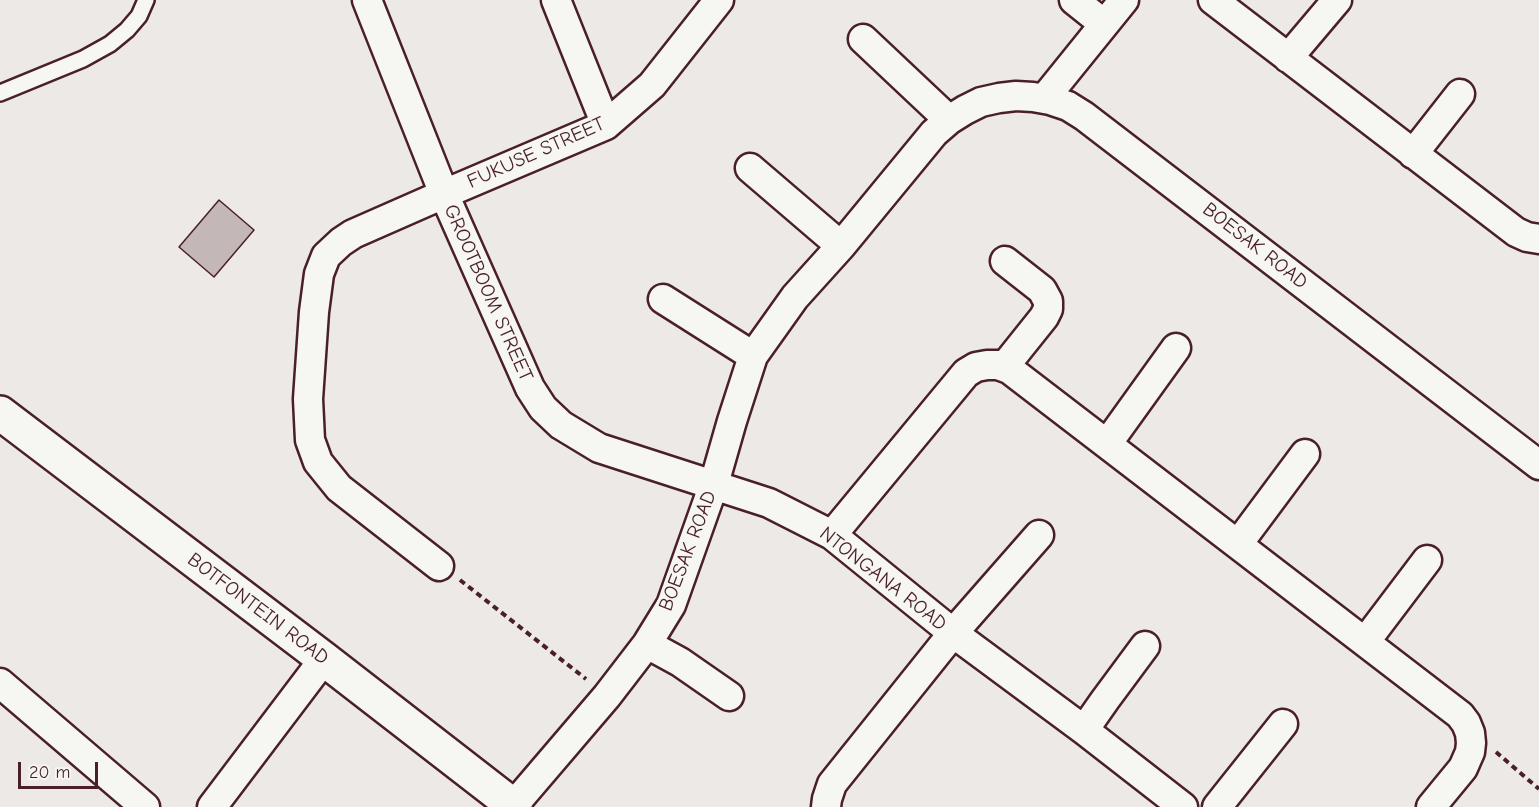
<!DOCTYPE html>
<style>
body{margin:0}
#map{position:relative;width:1539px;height:807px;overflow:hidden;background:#ece9e6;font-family:"Comic Neue",sans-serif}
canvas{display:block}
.scale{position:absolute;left:18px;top:762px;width:80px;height:27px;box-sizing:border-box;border:3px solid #4a1f2b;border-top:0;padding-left:8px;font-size:18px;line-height:21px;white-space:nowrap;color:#4a1f2b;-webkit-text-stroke:4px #f6f6f2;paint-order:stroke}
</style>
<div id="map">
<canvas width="1539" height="807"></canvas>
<div class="scale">20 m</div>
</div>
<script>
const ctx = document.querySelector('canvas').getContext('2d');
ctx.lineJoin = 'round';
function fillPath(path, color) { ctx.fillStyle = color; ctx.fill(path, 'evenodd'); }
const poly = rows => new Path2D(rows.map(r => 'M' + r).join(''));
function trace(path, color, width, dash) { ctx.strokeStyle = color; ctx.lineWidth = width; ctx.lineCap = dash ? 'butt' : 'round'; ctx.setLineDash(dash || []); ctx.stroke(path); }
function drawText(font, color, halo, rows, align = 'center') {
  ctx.font = font + ' "Comic Neue",sans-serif'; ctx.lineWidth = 6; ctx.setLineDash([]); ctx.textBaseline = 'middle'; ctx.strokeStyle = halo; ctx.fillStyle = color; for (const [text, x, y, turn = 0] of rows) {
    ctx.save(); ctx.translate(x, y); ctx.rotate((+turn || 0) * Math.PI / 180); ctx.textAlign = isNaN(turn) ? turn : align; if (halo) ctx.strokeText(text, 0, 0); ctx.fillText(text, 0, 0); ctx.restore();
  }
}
const building = poly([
 [219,200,254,230,214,277,179,247,219,200]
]);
fillPath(building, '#c4b7b7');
trace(building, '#4a1f2b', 1.5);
const service = poly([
 [0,93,83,59,110,44,127,30,139,16,146,0]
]);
const minor = poly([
 [367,0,444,194,530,388,543,408,561,425,599,448,769,503,832,535,953,633,1084,730,1183,807],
 [556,0,606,125],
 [1074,0,1104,24],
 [1213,0,1516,232,1527,237,1539,239],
 [863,39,949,120],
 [1288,58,1337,0],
 [1044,99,1124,0],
 [1413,154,1460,94],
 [750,168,841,246],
 [663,299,753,356],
 [1004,367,1044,317,1048,309,1048,301,1042,290,1005,261],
 [1107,444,1176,348],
 [832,535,966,373,976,367,987,365,998,365,1009,369,1460,715,1466,723,1470,733,1471,743,1470,752,1463,768,1431,807],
 [1238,544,1305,454],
 [439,566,339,488,318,462,310,440,308,399,314,312,319,274,326,256,341,242,353,234,444,194,606,125,652,85,719,0],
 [1365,642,1427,560],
 [647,644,680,662,729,696],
 [0,683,145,807],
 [1084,730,1105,700,1145,646],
 [513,806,607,696,647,644,671,605,714,484,732,421,753,356,795,297,841,246,934,133,949,120,965,110,981,102,999,98,1016,96,1033,97,1050,100,1068,106,1084,116,1539,465],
 [212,807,324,659],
 [826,807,827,799,832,784,953,633,1039,535],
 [1217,807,1283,724]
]);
const secondary = poly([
 [0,413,324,659,515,807]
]);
trace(service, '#4a1f2b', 20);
trace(minor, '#4a1f2b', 33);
trace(secondary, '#4a1f2b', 38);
trace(poly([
 [460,580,586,679],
 [1496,752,1539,789]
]), '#4a1f2b', 4, [6, 4.5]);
trace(service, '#f6f6f2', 15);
trace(minor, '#f6f6f2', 28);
trace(secondary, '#f6f6f2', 33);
drawText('20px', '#4a1f2b', '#f6f6f2', [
 ["FUKUSE STREET",536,153,-24],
 ["BOESAK ROAD",1255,246,38],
 ["GROOTBOOM STREET",488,293,66],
 ["BOESAK ROAD",688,551,-69],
 ["NTONGANA ROAD",883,579,38],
 ["BOTFONTEIN ROAD",258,609,37]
]);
</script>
